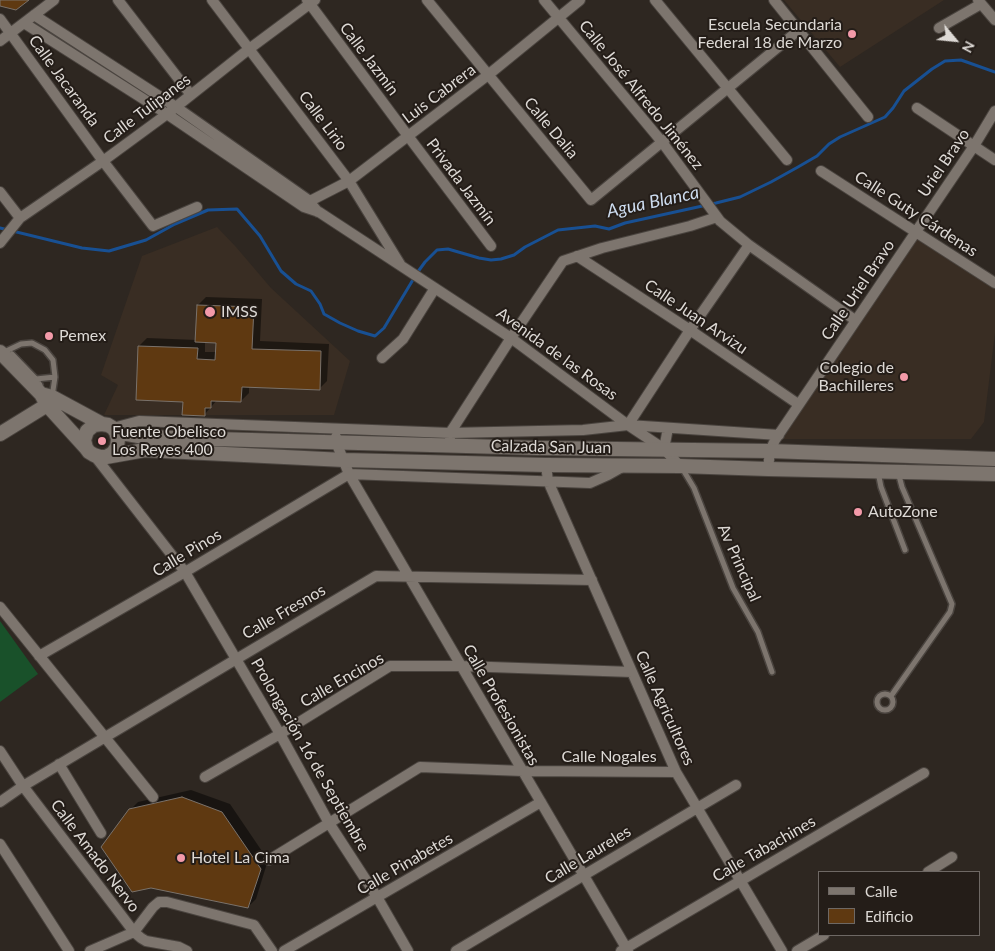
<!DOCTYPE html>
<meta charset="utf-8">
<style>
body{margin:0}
#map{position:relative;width:995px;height:951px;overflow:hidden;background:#2e2721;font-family:Lato,sans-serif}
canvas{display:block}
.legend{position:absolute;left:818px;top:871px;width:162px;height:65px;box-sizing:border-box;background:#241d18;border:1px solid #6e6864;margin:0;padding:6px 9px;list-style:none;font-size:15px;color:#ddd9d5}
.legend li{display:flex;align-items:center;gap:10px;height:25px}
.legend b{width:25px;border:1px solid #6e6864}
.north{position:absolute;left:930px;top:15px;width:50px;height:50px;-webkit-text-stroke:4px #241d18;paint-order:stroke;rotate:118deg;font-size:14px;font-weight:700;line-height:20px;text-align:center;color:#ddd9d5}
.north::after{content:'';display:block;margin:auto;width:18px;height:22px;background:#ddd9d5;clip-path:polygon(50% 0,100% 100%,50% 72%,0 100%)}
</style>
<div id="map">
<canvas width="995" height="951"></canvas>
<ul class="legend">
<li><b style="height:6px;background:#7d756e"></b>Calle</li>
<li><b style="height:14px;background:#5f3911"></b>Edificio</li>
</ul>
<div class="north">N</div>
</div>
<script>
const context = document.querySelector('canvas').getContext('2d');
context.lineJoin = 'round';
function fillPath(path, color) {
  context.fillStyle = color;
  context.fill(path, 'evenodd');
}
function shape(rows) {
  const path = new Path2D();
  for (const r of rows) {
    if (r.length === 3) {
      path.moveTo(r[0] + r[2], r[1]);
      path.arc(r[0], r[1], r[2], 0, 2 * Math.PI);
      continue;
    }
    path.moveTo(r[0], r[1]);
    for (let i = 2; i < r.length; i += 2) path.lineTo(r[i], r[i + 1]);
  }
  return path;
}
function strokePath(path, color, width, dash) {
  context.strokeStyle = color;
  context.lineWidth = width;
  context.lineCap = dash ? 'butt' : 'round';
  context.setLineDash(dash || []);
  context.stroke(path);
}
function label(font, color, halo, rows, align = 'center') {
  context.font = font + ' Lato,sans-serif';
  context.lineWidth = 4;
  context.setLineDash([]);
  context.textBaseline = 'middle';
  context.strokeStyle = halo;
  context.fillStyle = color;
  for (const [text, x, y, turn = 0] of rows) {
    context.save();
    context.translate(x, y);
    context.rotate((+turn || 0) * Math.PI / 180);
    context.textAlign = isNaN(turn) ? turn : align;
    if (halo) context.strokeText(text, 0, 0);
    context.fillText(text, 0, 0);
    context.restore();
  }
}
fillPath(shape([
 [784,0,944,0,840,67],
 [217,227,236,247,271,288,350,361,334,415,104,415,118,385,101,375,142,256],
 [917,232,995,284,995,333,984,422,971,439,778,439]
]), '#392d23');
fillPath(shape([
 [0,621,38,674,0,702]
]), '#19512a');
fillPath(shape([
 [206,297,262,299,260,341,329,344,327,381,319,389,249,386,249,393,241,401,217,400,205,414,184,401,139,346,147,338,197,340,198,305],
 [205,341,217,342,217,352,205,352],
 [191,790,230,804,268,860,256,899,248,907,130,810,138,802]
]), '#0007');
strokePath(shape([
 [0,228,82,248,109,251,146,240,175,224,208,210,237,209,260,236,281,271,296,284,311,291,320,304,324,314,340,323,358,331,375,336,384,328,417,273,425,262,437,250,448,249,479,258,491,260,501,259,514,255,525,247,558,230,595,226,609,229,625,223,716,203,740,197,771,182,798,167,817,156,829,144,840,137,885,117,893,108,904,91,932,69,945,61,961,60,995,72]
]), '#185093', 3);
const building = shape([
 [0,0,29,0,16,10,0,6,0,0],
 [197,305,254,307,252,349,321,351,320,390,242,387,241,402,211,401,211,408,205,408,205,416,182,415,183,402,136,400,138,346,198,348,197,359,215,360,216,343,195,342,197,305],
 [182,797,222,812,261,869,248,908,151,888,132,892,101,847,129,809,182,797]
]);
fillPath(building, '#5f3911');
strokePath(building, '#7a726b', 1);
const service = shape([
 [2,353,21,344,32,343,45,350,53,360,55,377,52,397],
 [12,354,36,379,40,385],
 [36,379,55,377],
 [682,468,694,488,733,588,758,632,772,672],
 [878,472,881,487,905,550],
 [885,702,8],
 [891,696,950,612,952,604,902,487,898,472]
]);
const minor = shape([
 [118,0,191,95],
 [212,0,349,181,400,264],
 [307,0,408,136,491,246],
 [427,0,591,200,799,30],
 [544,0,662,142,720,221,749,245,855,320],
 [655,0,787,160],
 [774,0,868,117],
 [978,0,995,20],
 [34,15,176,107,307,199,318,212],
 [0,19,103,161,153,226,197,207],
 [24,23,167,114,304,207,319,212,511,338,628,425,664,449,680,466],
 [939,28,981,4],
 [0,41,54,0],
 [917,108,995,160],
 [821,171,995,283],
 [0,192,20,218],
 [307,205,310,201,349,181,488,75,580,0],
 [0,243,20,218,103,161,167,114,249,49,315,0],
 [577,256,690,330,798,404],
 [382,358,403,339,435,288],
 [628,425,690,330,749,245],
 [113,428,139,421,450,433,583,430,628,425,779,435],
 [336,437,336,442,349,474,628,951],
 [450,438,450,433,511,338,563,261,602,248,690,226,717,217],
 [664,449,668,428],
 [94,455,185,572,280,734,329,823,377,897,408,951],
 [546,465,548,481,676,772,782,951],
 [768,469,770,451,775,440,974,146,995,111],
 [349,474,590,483,608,475,624,466],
 [0,607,153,797],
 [39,656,185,572,349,474],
 [0,751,23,786,134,932,141,938,146,941,179,947,187,951],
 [59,764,101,833],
 [205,777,280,734,390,666,462,666,632,672],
 [0,802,23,786,376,576,592,580],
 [0,844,69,951],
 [269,860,420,767,523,771,676,772],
 [928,872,952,857],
 [90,951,134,932,153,907,159,902,167,902,254,925,272,951],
 [284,951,541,802],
 [456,951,736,785],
 [621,951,924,773],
 [797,951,824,935]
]);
const secondary = shape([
 [0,352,41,394,47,405,86,448],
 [41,394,52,397,102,424],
 [116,432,144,437,538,448,770,451,995,459],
 [0,434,47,405,52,397],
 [106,457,113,453,117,447,118,439,116,432,113,428,108,425,102,424,94,425,87,431,84,440,86,448,89,452,94,455,100,457,106,457,145,450,344,460,546,465,680,466,768,469,995,474]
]);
strokePath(service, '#4a443f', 8);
strokePath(minor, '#4a443f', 12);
strokePath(secondary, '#4a443f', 16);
strokePath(service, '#7d756e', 5);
strokePath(minor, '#7d756e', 10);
strokePath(secondary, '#7d756e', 14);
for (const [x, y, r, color] of [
 [852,34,5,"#f39aa9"],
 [210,312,6,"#f39aa9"],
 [49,336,5,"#f39aa9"],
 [904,377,5,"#f39aa9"],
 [102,441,5,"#f39aa9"],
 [858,512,5,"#f39aa9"],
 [181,858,5,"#f39aa9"]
]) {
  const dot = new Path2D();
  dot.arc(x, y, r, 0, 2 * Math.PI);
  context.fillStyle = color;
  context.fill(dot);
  strokePath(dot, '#241d18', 2);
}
label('16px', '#ddd9d5', '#241d18', [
 ["Escuela Secundaria",842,25,"right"],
 ["Federal 18 de Marzo",842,43,"right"],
 ["IMSS",221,312],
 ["Pemex",59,336],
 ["Colegio de",894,368,"right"],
 ["Bachilleres",894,386,"right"],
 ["Fuente Obelisco",112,432],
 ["Los Reyes 400",112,450],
 ["AutoZone",868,512],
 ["Hotel La Cima",191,858]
], 'left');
label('16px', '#ddd9d5', '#241d18', [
 ["Calle Jazmín",369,59,53],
 ["Calle Jacaranda",64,81,54],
 ["Luis Cabrera",439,94,-37],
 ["Calle José Alfredo Jiménez",641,95,51],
 ["Calle Tulipanes",147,109,-37],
 ["Calle Lirio",323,121,53],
 ["Calle Dalia",551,128,50],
 ["Uriel Bravo",944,163,-56],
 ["Privada Jazmín",461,182,53],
 ["Calle Guty Cárdenas",916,214,33],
 ["Calle Uriel Bravo",858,290,-56],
 ["Calle Juan Arvizu",696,317,34],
 ["Avenida de las Rosas",557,354,36],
 ["Calzada San Juan",551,447,1],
 ["Calle Pinos",187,553,-31],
 ["Av Principal",739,563,66],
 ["Calle Fresnos",284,612,-30],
 ["Calle Encinos",342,680,-30],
 ["Calle Profesionistas",501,705,60],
 ["Calle Agricultores",665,708,66],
 ["Prolongación 16 de Septiembre",310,755,60],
 ["Calle Nogales",609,757],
 ["Calle Tabachines",764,849,-30],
 ["Calle Laureles",588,855,-31],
 ["Calle Amado Nervo",95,856,53],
 ["Calle Pinabetes",405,864,-30]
]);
label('italic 18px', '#cddcef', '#241d18', [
 ["Agua Blanca",653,202,-12]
]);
</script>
